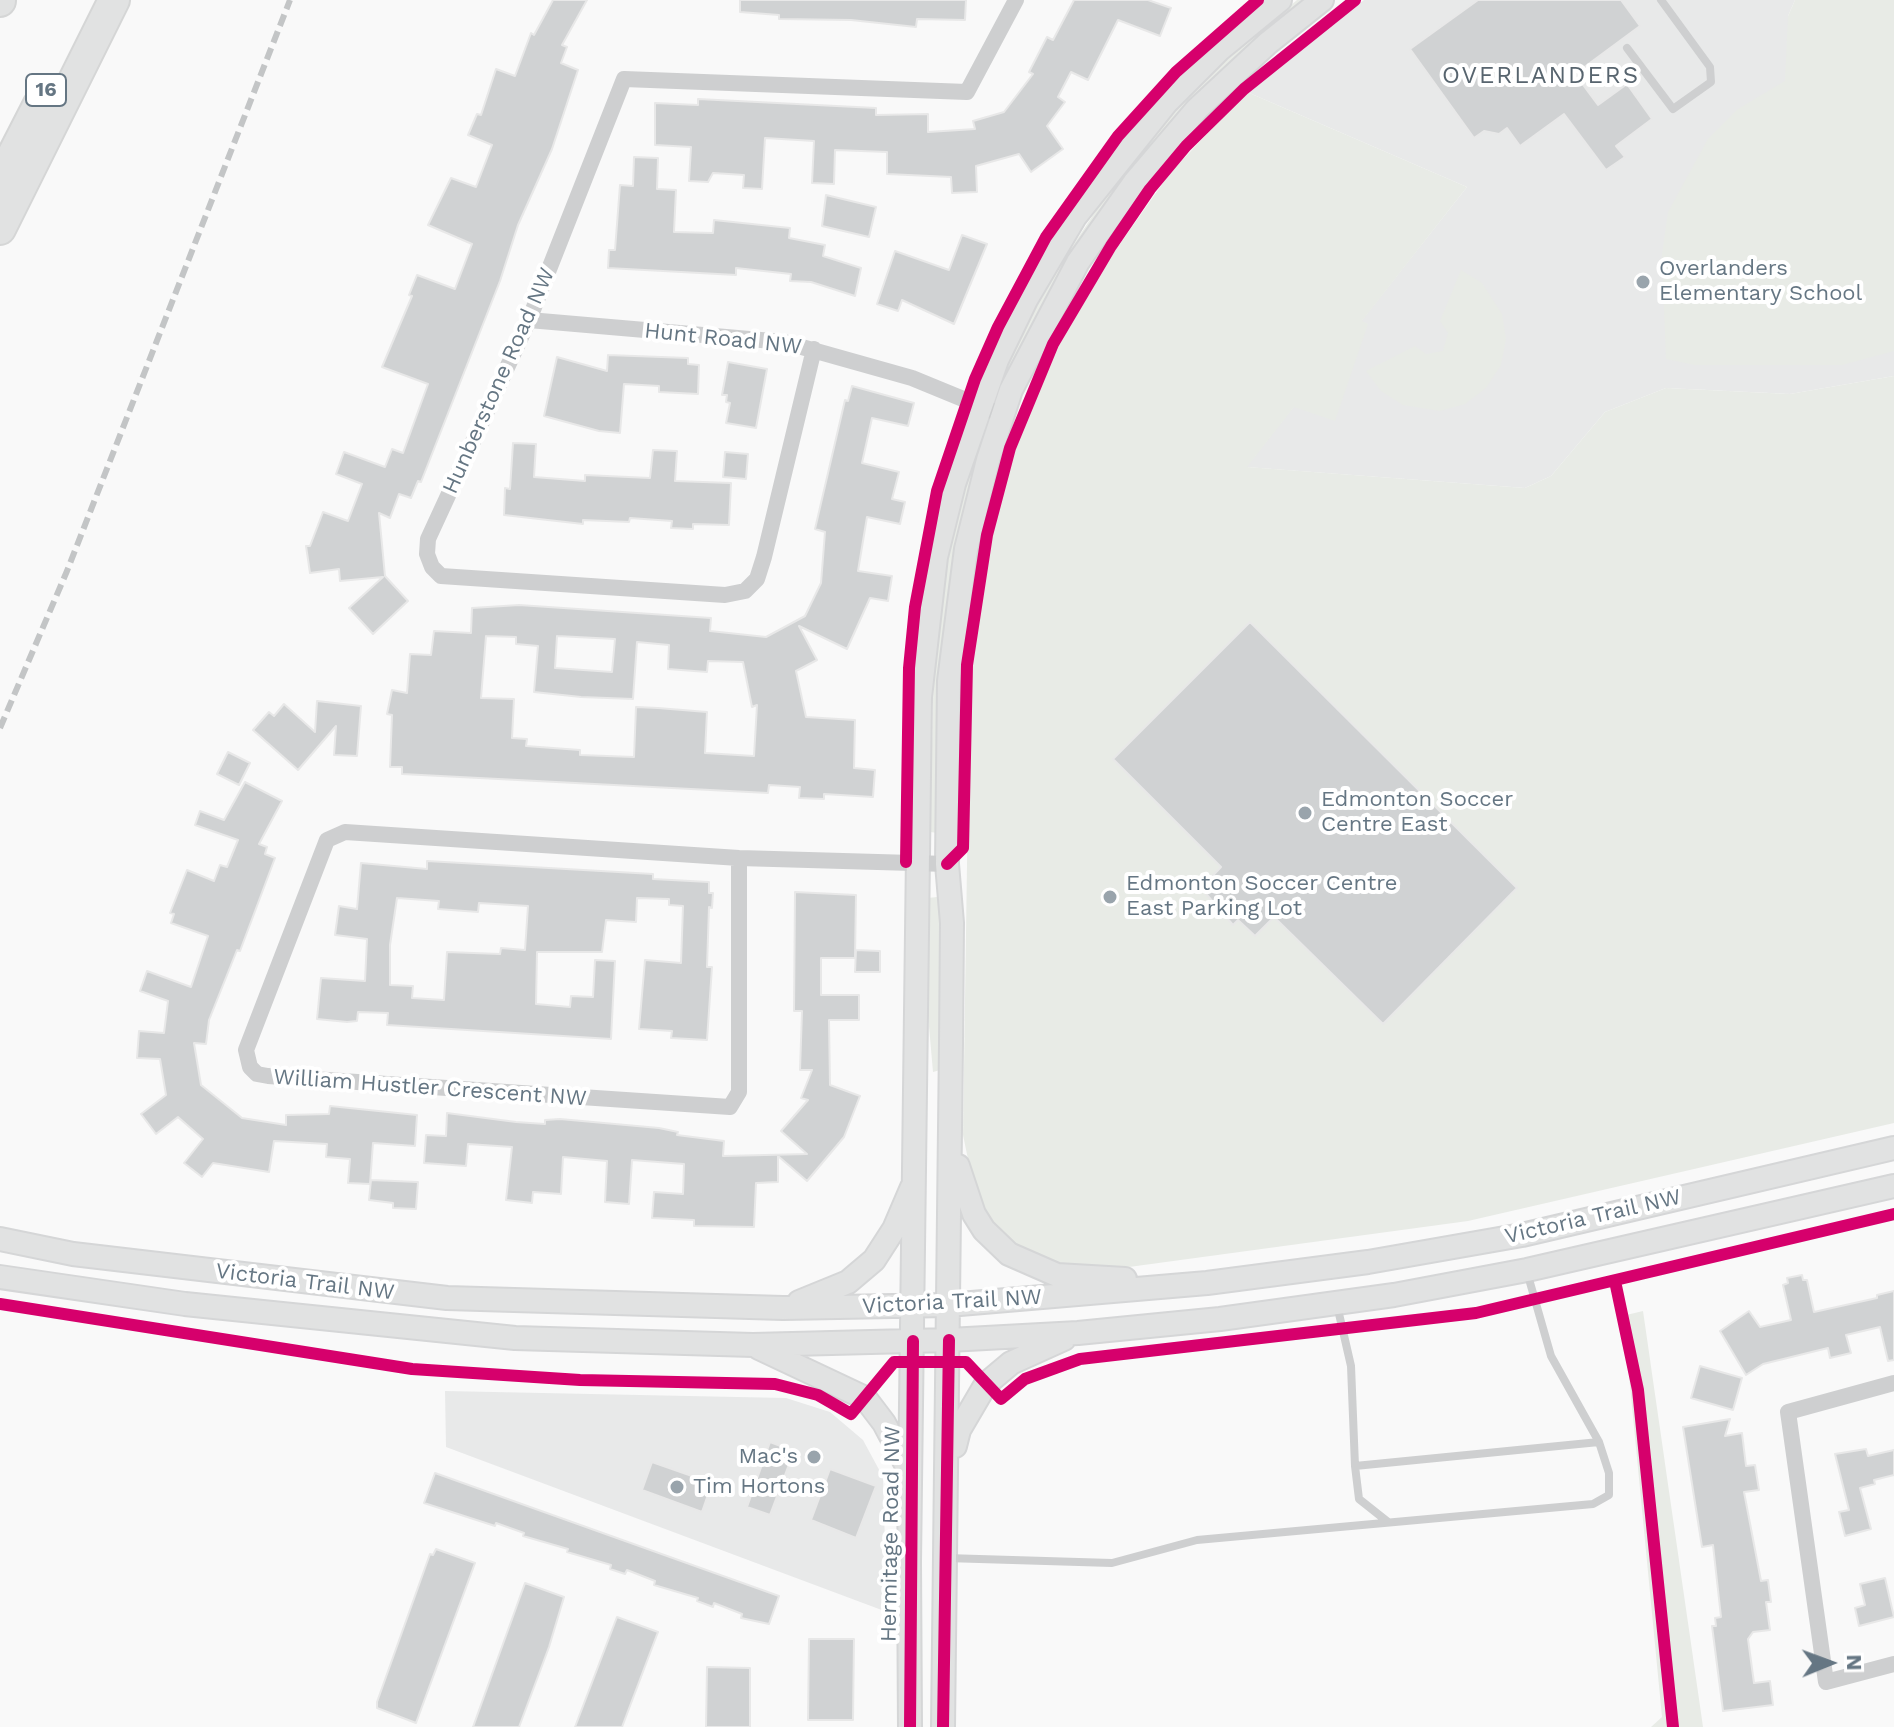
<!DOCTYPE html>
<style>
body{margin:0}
#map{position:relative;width:1894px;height:1727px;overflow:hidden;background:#f9f9f9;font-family:"Work Sans",sans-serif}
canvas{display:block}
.north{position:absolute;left:1790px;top:1623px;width:80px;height:80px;-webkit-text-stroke:6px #fff;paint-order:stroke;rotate:89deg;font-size:22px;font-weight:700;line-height:32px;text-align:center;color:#657683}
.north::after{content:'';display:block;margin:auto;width:28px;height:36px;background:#657683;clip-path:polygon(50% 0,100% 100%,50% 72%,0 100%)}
</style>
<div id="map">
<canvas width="1894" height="1727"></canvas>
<div class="north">N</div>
</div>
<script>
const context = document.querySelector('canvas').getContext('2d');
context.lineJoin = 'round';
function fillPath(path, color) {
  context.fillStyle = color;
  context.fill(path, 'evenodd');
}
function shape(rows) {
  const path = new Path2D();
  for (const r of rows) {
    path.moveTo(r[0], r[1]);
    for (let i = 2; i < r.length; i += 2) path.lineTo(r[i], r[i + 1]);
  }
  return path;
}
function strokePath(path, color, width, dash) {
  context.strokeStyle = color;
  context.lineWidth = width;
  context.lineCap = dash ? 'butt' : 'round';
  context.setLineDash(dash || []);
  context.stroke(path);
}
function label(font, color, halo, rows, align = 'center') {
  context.font = font + ' "Work Sans",sans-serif';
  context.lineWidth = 8;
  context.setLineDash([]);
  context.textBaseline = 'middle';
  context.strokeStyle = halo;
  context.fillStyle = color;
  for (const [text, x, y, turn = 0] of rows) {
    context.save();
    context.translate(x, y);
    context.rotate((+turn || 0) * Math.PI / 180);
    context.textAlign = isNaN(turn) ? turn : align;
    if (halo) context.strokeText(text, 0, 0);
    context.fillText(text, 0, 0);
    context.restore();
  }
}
fillPath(shape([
 [1364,0,1795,0,1788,16,1894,112,1894,376,1790,394,1666,388,1605,412,1551,476,1525,488,1246,467,1467,187,1247,92],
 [445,1391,786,1398,830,1412,863,1440,883,1477,887,1612,446,1447]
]), '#e8e9e9');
fillPath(shape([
 [1297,0,1314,0,1223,75,1010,377,1003,375,1046,286,1125,167,1201,82],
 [1795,0,1894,0,1894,351,1842,365,1695,365,1666,359,1662,254,1668,212,1708,139,1738,109,1785,81,1788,16],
 [1247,92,1467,187,1362,321,1368,324,1335,421,1294,407,1247,467,1525,488,1551,476,1605,412,1666,388,1790,394,1894,376,1894,1123,1468,1221,1129,1267,1089,1271,1046,1260,1016,1244,987,1217,975,1193,963,1135,970,662,989,539,1009,466,1026,419,1062,337,1091,285,1170,173],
 [1461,270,1482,283,1502,314,1506,339,1501,365,1486,388,1465,404,1440,411,1403,405,1381,391,1366,371,1415,346,1426,354,1443,351,1448,333,1440,321],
 [978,437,986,438,938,833,930,832,934,656,944,569],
 [937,897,940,913,940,1070,933,1072,928,1015,928,898],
 [1643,1311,1700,1706,1703,1727,1651,1727,1662,1717,1629,1375,1618,1317]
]), '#e8ebe6');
const building = shape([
 [553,0,587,0,562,45,567,47,561,63,578,70,552,149,518,225,500,281,421,482,418,481,411,498,399,494,390,518,379,513,385,576,408,601,373,634,349,608,383,577,340,581,339,569,310,573,306,546,310,546,323,512,348,521,362,484,336,474,344,452,385,467,392,449,403,453,428,384,382,367,412,296,409,295,417,275,455,289,472,244,428,225,451,178,476,187,492,145,468,135,477,114,481,115,496,69,515,76,531,33,534,35,553,0],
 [740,0,966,0,965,20,917,19,916,27,851,20,779,19,779,15,740,12,740,0],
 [1074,0,1148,0,1171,8,1160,36,1118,20,1088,80,1071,72,1058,97,1065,102,1047,126,1063,149,1031,172,1019,154,976,166,977,192,952,193,951,177,887,174,887,152,835,150,834,184,812,183,814,141,765,138,762,189,743,188,744,175,713,173,708,182,689,181,691,147,655,145,655,103,698,105,698,99,876,108,876,115,928,114,928,132,975,129,973,121,1004,112,1033,74,1029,72,1047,37,1053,40,1074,0],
 [1478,0,1621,0,1640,26,1575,74,1598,105,1627,84,1652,119,1616,146,1625,157,1606,170,1564,114,1520,146,1507,128,1499,134,1484,131,1474,138,1410,49,1478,0],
 [634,157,658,158,657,189,676,190,674,232,713,233,714,220,790,228,789,238,825,245,823,256,861,268,855,296,811,282,790,281,791,274,736,268,736,275,608,268,609,250,615,250,620,185,633,186,634,157],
 [826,195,876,207,869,237,822,226,826,195],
 [962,235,987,244,954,324,902,300,898,311,877,304,895,251,949,270,962,235],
 [608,355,688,358,688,364,699,365,698,394,659,392,659,386,624,384,620,433,599,431,544,416,557,357,607,371,608,355],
 [728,362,767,369,756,428,726,423,730,403,726,402,727,395,722,395,728,362],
 [852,386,914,403,908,426,872,418,862,463,899,472,892,499,905,502,900,524,867,517,858,571,892,576,888,601,870,598,847,649,799,626,817,660,796,671,806,717,855,720,854,768,875,770,873,797,824,794,824,799,799,798,800,787,769,785,768,793,402,774,402,767,390,767,392,715,387,714,392,690,407,693,410,654,431,655,434,631,471,633,472,608,519,605,711,618,710,631,766,637,805,616,821,583,825,532,815,529,845,400,848,401,852,386],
 [486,636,516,637,516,644,538,646,534,692,581,697,633,699,637,642,669,645,668,669,707,672,708,661,743,662,752,707,757,705,754,756,705,753,707,712,658,708,636,707,634,757,580,755,580,750,526,746,527,739,512,738,514,699,481,698,486,636],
 [557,636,615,639,612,672,555,668,557,636],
 [513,443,536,444,534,477,585,481,585,475,650,478,653,450,677,451,675,481,731,483,729,525,693,524,693,529,671,528,672,521,630,518,629,522,583,520,583,524,504,515,505,488,510,489,513,443],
 [725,452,748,454,746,479,723,477,725,452],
 [1250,622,1517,888,1383,1024,1274,917,1255,936,1238,920,1233,925,1201,888,1221,867,1113,759,1250,622],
 [317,701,361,706,357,756,334,755,336,726,298,770,253,730,269,712,274,716,284,704,315,732,317,701],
 [228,752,250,763,239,785,217,774,228,752],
 [245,782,282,801,259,844,267,847,265,854,275,858,240,951,237,950,209,1020,206,1044,194,1043,201,1085,242,1118,286,1125,286,1115,329,1114,330,1106,417,1115,415,1146,373,1143,370,1184,348,1183,350,1159,326,1157,327,1144,274,1141,269,1172,213,1163,202,1177,184,1163,203,1139,178,1117,156,1134,141,1114,166,1095,160,1059,137,1058,139,1031,164,1033,168,1001,140,991,147,971,191,987,208,936,171,923,174,914,170,913,187,870,214,881,220,865,227,867,238,840,195,825,200,811,224,820,245,782],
 [427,861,653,874,653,879,709,882,709,893,713,893,712,908,709,907,707,967,712,967,707,1040,671,1038,672,1031,639,1029,645,960,681,963,683,906,669,905,669,899,637,898,636,922,606,920,602,952,537,952,536,1004,570,1007,571,996,593,997,595,960,615,961,611,1039,387,1025,388,1013,358,1012,357,1021,347,1022,317,1019,321,978,365,981,367,939,335,935,339,906,357,909,361,863,427,869,427,861],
 [397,898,439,901,438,909,478,912,479,903,528,906,525,950,501,948,500,954,447,952,444,1000,412,998,413,986,390,985,390,945,397,898],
 [795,892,856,895,855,958,821,958,821,995,859,995,859,1020,829,1020,830,1085,860,1096,844,1137,807,1181,778,1156,778,1182,756,1183,754,1227,694,1226,694,1220,652,1218,654,1192,683,1194,684,1164,632,1160,629,1204,605,1202,607,1161,563,1157,561,1194,533,1192,532,1203,506,1200,512,1147,468,1144,466,1166,424,1163,426,1135,446,1136,447,1113,516,1122,545,1124,545,1120,560,1119,659,1128,678,1132,677,1135,724,1141,723,1156,807,1154,781,1131,808,1100,801,1098,812,1070,800,1070,802,1011,794,1011,795,892],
 [856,950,880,951,880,972,855,972,856,950],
 [371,1180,418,1182,416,1209,393,1208,393,1203,369,1200,371,1180],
 [1802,1275,1803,1280,1807,1280,1814,1312,1877,1298,1877,1295,1894,1291,1894,1360,1888,1361,1880,1327,1846,1335,1851,1353,1830,1358,1828,1348,1763,1364,1746,1375,1720,1331,1749,1311,1760,1327,1791,1320,1783,1285,1788,1283,1787,1278,1802,1275],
 [1700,1366,1742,1378,1733,1410,1691,1398,1700,1366],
 [1730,1419,1725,1436,1742,1433,1746,1466,1755,1465,1759,1490,1744,1492,1761,1581,1768,1580,1771,1602,1766,1602,1770,1630,1753,1632,1748,1639,1754,1683,1770,1681,1773,1705,1723,1711,1712,1626,1716,1626,1715,1618,1721,1617,1713,1545,1702,1547,1683,1427,1730,1419],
 [770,1442,794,1451,770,1515,747,1507,770,1442],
 [1866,1449,1868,1456,1894,1450,1894,1475,1874,1480,1875,1484,1860,1488,1871,1529,1845,1536,1839,1512,1849,1510,1835,1454,1866,1449],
 [652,1462,712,1483,702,1512,642,1490,652,1462],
 [830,1469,876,1486,856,1538,811,1520,830,1469],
 [435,1473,779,1596,769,1624,741,1618,742,1614,714,1603,713,1607,697,1601,698,1598,654,1585,655,1581,627,1570,625,1574,610,1569,611,1565,567,1552,568,1549,523,1536,524,1533,496,1523,495,1526,424,1503,435,1473],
 [436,1549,475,1563,416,1723,377,1708,377,1702,430,1554,433,1555,436,1549],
 [1885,1578,1894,1617,1859,1626,1855,1608,1865,1605,1860,1584,1885,1578],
 [525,1583,564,1597,549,1647,519,1727,473,1727,525,1583],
 [617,1617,658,1632,622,1727,575,1727,617,1617],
 [809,1639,854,1639,853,1720,808,1720,809,1639],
 [707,1667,750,1668,750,1727,706,1727,707,1667]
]);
fillPath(building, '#d0d2d3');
strokePath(building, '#e8e8e8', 2);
const secondary = shape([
 [958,1166,974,1214,984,1230,1009,1254,1057,1275,1125,1279],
 [0,1239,73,1254,447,1298,783,1308,948,1305,1207,1283,1368,1262,1522,1235,1894,1148],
 [0,1277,185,1304,515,1338,753,1345,949,1340,1078,1333,1220,1319,1394,1295,1527,1270,1894,1186],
 [799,1302,848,1282,874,1260,894,1229,912,1187],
 [759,1348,865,1398,884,1423,909,1470],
 [955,1446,959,1430,986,1384,1011,1363,1064,1339],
 [910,1727,909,1562,920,697,936,557,954,484,997,360,1026,300,1075,217,1167,102,1219,50,1280,0],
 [943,1727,951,1043,952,923,947,864,949,681,966,549,988,460,1011,390,1078,262,1134,183,1197,109,1268,43,1322,0]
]);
const highway = shape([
 [0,1,0,0],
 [0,180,39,104],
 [0,229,114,0]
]);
strokePath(secondary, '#d5d6d7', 26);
strokePath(highway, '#d5d6d6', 34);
strokePath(shape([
 [1627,48,1673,109,1711,82,1710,67,1661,0],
 [1337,1305,1351,1366,1355,1466,1599,1442],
 [1355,1466,1359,1499,1388,1522],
 [946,1558,1112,1563,1197,1540,1593,1504,1609,1495,1609,1473,1599,1442,1551,1356,1527,1272]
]), '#cecfd0', 8);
strokePath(shape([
 [529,320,784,342,912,378,1002,415],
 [814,349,764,557,757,579,745,591,725,595,441,576,432,567,427,554,428,539,529,320,624,79,967,92,1016,0],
 [739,858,739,1092,730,1107,268,1076,257,1074,250,1067,246,1050,327,840,345,832,739,858,947,864],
 [1894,1383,1788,1412,1826,1682,1894,1664]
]), '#cecfd0', 16);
strokePath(secondary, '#e1e2e2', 22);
strokePath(highway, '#e1e2e2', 30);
strokePath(shape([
 [0,728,67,571,290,0]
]), '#c3c5c6', 6, [12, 6]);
strokePath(shape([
 [906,862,909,668,915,607,937,491,975,379,998,327,1046,237,1118,136,1176,72,1258,0],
 [947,864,963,848,967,665,987,535,1010,448,1053,344,1111,246,1150,189,1186,146,1244,89,1355,0],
 [1615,1281,1638,1390,1673,1727],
 [0,1304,412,1369,580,1380,775,1384,818,1395,851,1414,894,1362,966,1362,1001,1399,1025,1379,1080,1359,1476,1313,1894,1214],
 [910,1727,913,1341],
 [943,1727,949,1340]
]), '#d6006c', 12);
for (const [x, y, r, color] of [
 [1643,282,8,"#99a4ac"],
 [1305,813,8,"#99a4ac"],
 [1110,897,8,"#99a4ac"],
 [814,1457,8,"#99a4ac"],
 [677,1487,8,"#99a4ac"]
]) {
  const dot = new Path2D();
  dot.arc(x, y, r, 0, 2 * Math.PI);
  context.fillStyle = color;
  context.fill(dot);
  strokePath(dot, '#fff', 3);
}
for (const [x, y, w] of [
 [46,90,40]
]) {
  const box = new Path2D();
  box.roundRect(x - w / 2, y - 16, w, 32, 6);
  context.fillStyle = '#fff';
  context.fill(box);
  strokePath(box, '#657683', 2);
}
label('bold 20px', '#657683', null, [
 ["16",46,90]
]);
label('22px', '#657683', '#fff', [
 ["Overlanders",1659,269],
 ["Elementary School",1659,294],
 ["Edmonton Soccer",1321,800],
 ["Centre East",1321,825],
 ["Edmonton Soccer Centre",1126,884],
 ["East Parking Lot",1126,909],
 ["Mac's",798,1457,"right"],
 ["Tim Hortons",693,1487]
], 'left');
label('22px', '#657683', '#fff', [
 ["Hunt Road NW",723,339,6],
 ["Hunberstone Road NW",499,381,-66],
 ["William Hustler Crescent NW",430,1088,4],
 ["Victoria Trail NW",1593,1217,-13],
 ["Victoria Trail NW",305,1282,7],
 ["Victoria Trail NW",952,1302,-3],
 ["Hermitage Road NW",891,1534,-89]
]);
context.letterSpacing = '2px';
label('24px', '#57646e', '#fff', [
 ["OVERLANDERS",1541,76]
]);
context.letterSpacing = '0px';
</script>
